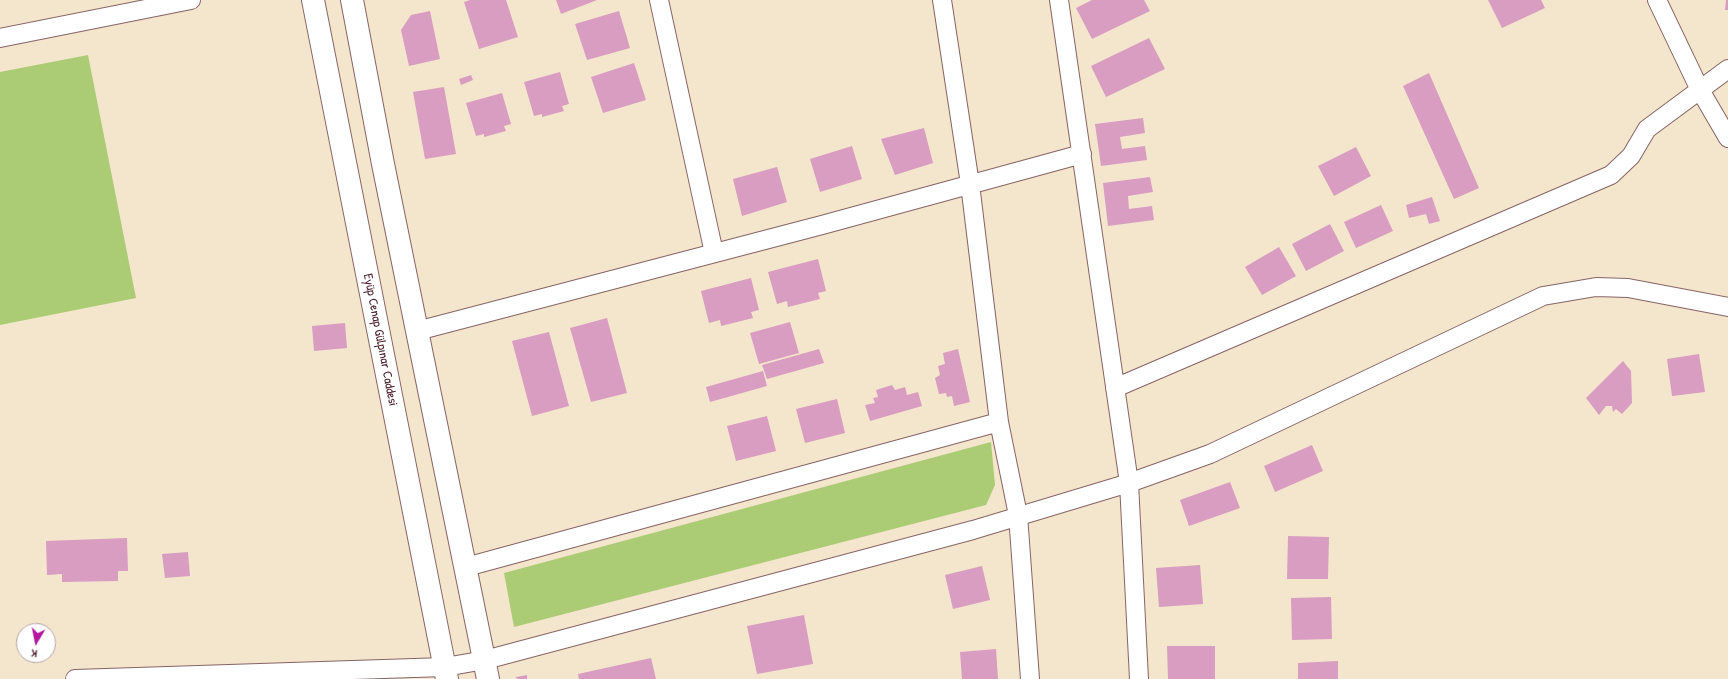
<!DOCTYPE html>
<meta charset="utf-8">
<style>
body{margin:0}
#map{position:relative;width:1728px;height:679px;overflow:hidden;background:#f4e5cd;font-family:"Patrick Hand",sans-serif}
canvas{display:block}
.north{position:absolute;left:16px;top:623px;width:40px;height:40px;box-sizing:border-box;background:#fff;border:1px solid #b7a5aa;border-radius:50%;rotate:190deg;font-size:11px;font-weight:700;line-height:16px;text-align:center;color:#4a1f2b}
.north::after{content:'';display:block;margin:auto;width:14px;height:18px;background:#b5179e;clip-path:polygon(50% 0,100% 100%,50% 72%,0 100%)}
</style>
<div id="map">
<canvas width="1728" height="679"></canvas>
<div class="north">K</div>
</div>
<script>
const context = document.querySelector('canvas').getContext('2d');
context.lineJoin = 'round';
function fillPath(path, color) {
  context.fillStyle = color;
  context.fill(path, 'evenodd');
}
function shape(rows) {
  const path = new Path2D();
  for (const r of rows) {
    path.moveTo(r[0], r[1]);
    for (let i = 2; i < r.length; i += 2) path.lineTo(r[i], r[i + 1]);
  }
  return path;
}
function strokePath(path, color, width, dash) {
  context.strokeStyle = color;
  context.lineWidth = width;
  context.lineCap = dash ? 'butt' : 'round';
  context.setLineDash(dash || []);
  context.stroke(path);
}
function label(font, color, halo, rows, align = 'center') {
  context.font = font + ' "Patrick Hand",sans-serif';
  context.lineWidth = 4;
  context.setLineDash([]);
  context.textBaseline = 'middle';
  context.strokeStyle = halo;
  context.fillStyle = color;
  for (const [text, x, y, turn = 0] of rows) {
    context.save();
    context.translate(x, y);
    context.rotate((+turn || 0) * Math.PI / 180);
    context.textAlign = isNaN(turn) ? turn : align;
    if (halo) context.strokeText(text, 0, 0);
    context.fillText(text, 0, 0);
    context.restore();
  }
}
fillPath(shape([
 [88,55,136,298,0,325,0,72],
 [991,442,995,485,986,505,514,627,504,573]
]), '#abcc74');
fillPath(shape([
 [470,0,506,0,518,37,479,49,464,2],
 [556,0,597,0,561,14],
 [1092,0,1144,0,1150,11,1092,39,1076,8],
 [1488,0,1541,0,1545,8,1502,28],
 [1726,0,1728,0,1728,10,1725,10],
 [430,11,440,59,409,66,401,30,411,15],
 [619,11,630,48,587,60,575,24],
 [1149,38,1165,69,1106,97,1091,66],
 [634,63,646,100,603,113,591,77],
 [560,72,569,104,562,106,564,111,542,117,542,114,534,116,524,82],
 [1429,73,1479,188,1454,199,1403,86],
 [471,75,473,80,461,85,459,79],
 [444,87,456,154,425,159,413,92],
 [502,93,511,124,504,126,506,131,484,137,484,134,476,136,466,103],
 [1143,118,1145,133,1120,137,1122,149,1145,146,1147,160,1101,166,1095,124],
 [924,128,933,163,895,175,881,139],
 [852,146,862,179,820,192,810,159],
 [1356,147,1371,176,1334,196,1318,166],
 [777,167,787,202,742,216,733,179],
 [1150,177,1153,192,1128,196,1129,209,1152,206,1154,220,1108,226,1103,183],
 [1432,197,1440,221,1429,224,1426,214,1409,218,1406,205],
 [1381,205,1393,231,1356,248,1344,222],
 [1330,224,1344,251,1306,271,1292,244],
 [1279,247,1296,276,1262,295,1245,267],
 [818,259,826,291,818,293,820,299,788,307,787,301,777,304,768,272],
 [751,278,759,310,751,312,753,318,721,326,720,320,709,323,701,291],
 [607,318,627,393,591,402,570,328],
 [790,322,799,353,759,364,750,333],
 [345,323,347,348,314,351,312,326],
 [549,332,569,406,532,416,512,341],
 [819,349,824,363,767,379,762,365],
 [958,349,970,402,954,406,952,396,947,397,946,393,939,394,935,378,940,375,938,366,945,364,943,353],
 [1699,354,1705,392,1672,396,1667,359],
 [1623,361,1631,371,1632,403,1622,414,1616,409,1613,412,1612,406,1606,406,1599,415,1586,398],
 [763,371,767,386,710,402,706,387],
 [892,385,895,390,905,387,907,395,918,392,922,406,870,421,865,405,875,403,873,398,878,397,876,390],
 [837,399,845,433,805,443,796,409],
 [767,416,776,451,736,461,727,426],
 [1312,445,1323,471,1275,492,1264,466],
 [1230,482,1240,508,1189,526,1180,500],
 [1288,536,1329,537,1328,579,1287,579],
 [127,538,128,571,118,571,118,581,62,582,62,574,47,575,46,541],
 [188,552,190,576,165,578,162,554],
 [1200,565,1203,604,1159,607,1156,568],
 [982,566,990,600,953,609,945,575],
 [1331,597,1332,639,1292,640,1291,598],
 [804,615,813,664,757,674,747,626],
 [1167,646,1215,646,1215,679,1168,679],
 [996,649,998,679,962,679,960,652],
 [651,658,656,679,579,679,578,674],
 [1338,661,1338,679,1298,679,1298,663],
 [527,675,527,679,517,679,516,677]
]), '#d89dc1');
const street = shape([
 [659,0,714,253],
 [942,0,970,184,999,422,1018,515,1030,679],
 [1059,0,1129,483,1139,679],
 [1657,0,1700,90,1728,138],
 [0,38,191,0],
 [417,331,822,225,1082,154],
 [1115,388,1611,175,1631,156,1647,129,1728,69],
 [466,567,999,422],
 [75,679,445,667,485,660,973,530,1129,483,1210,454,1543,296,1596,287,1628,288,1728,307]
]);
const secondary = shape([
 [313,0,447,679],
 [352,0,383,164,488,679]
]);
strokePath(street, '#866464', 20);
strokePath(secondary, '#866464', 24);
strokePath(street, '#fff', 18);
strokePath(secondary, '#fff', 22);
label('13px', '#4a1f2b', '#fff', [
 ["Eyüp Cenap Gülpınar Caddesi",380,340,79]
]);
</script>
